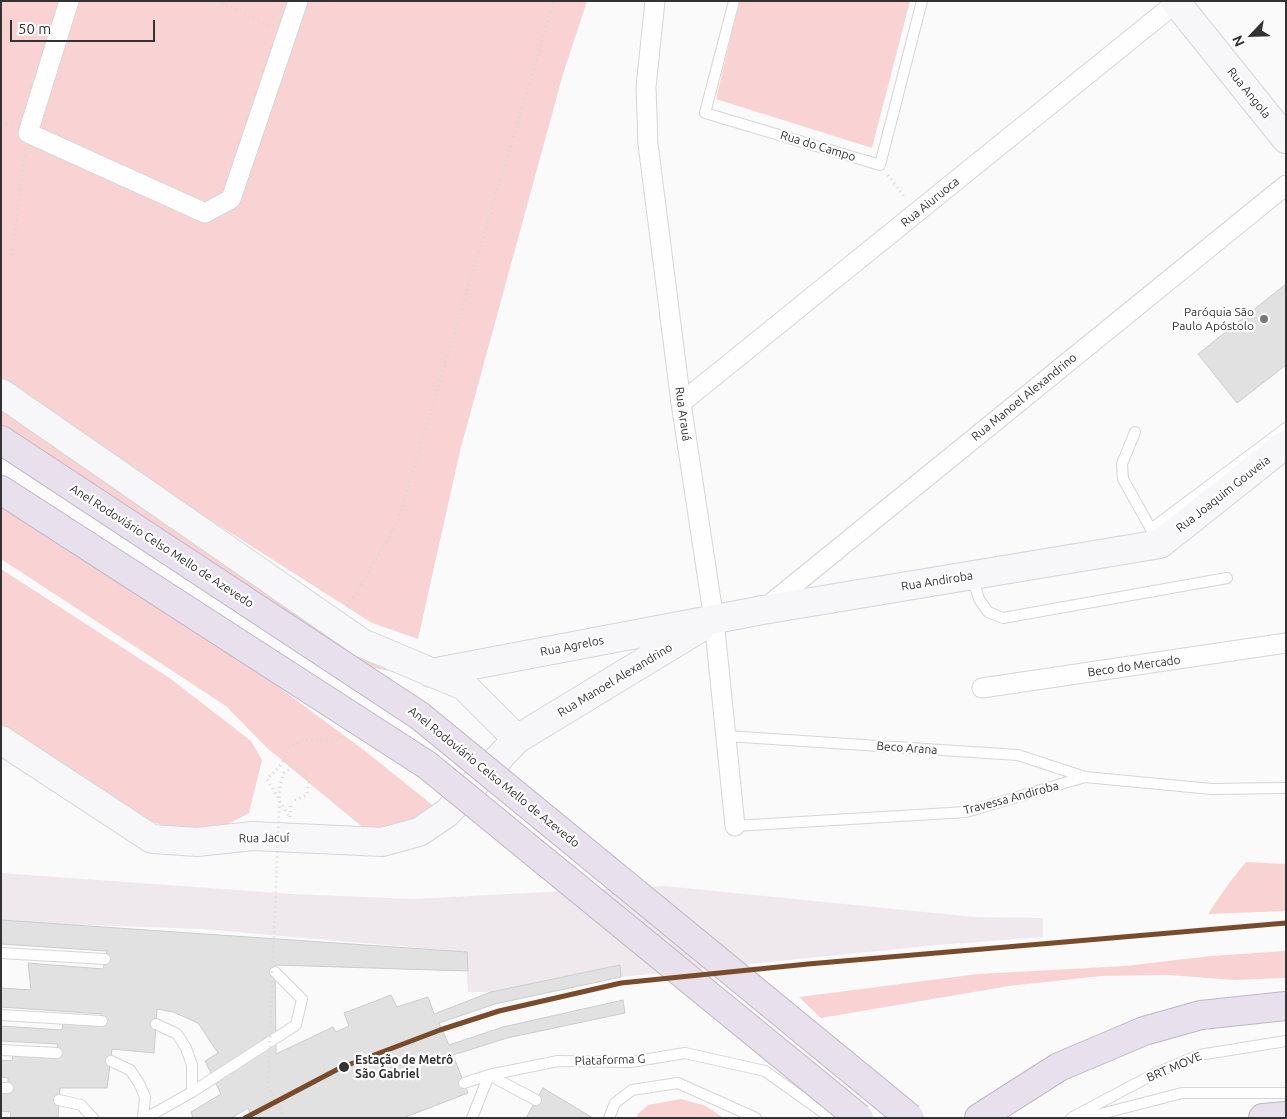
<!DOCTYPE html>
<meta charset="utf-8">
<style>
body{margin:0}
#map{position:relative;width:1287px;height:1119px;overflow:hidden;background:#fafafa;font-family:Ubuntu,sans-serif}
canvas{display:block}
.frame{position:absolute;inset:0;border:2px solid #343333;pointer-events:none}
.north{position:absolute;left:1227px;top:10px;width:50px;height:50px;-webkit-text-stroke:4px #fff;paint-order:stroke;rotate:246deg;font-size:14px;font-weight:700;line-height:20px;text-align:center;color:#343333}
.north::after{content:'';display:block;margin:auto;width:18px;height:22px;background:#343333;clip-path:polygon(50% 0,100% 100%,50% 72%,0 100%)}
.scale{position:absolute;left:10px;top:20px;width:145px;height:22px;box-sizing:border-box;border:2px solid #343333;border-top:0;padding-left:6px;font-size:15px;line-height:18px;white-space:nowrap;color:#343333;-webkit-text-stroke:4px #fff;paint-order:stroke}
</style>
<div id="map">
<canvas width="1287" height="1119"></canvas>
<div class="frame"></div>
<div class="north">N</div>
<div class="scale">50 m</div>
</div>
<script>
const context = document.querySelector('canvas').getContext('2d');
context.lineJoin = 'round';
function fillPath(path, color) {
  context.fillStyle = color;
  context.fill(path, 'evenodd');
}
function shape(rows) {
  const path = new Path2D();
  for (const r of rows) {
    path.moveTo(r[0], r[1]);
    for (let i = 2; i < r.length; i += 2) path.lineTo(r[i], r[i + 1]);
  }
  return path;
}
function strokePath(path, color, width, dash) {
  context.strokeStyle = color;
  context.lineWidth = width;
  context.lineCap = dash ? 'butt' : 'round';
  context.setLineDash(dash || []);
  context.stroke(path);
}
function label(font, color, halo, rows, align = 'center') {
  context.font = font + ' Ubuntu,sans-serif';
  context.lineWidth = 4.5;
  context.setLineDash([]);
  context.textBaseline = 'middle';
  context.strokeStyle = halo;
  context.fillStyle = color;
  for (const [text, x, y, turn = 0] of rows) {
    context.save();
    context.translate(x, y);
    context.rotate((+turn || 0) * Math.PI / 180);
    context.textAlign = isNaN(turn) ? turn : align;
    if (halo) context.strokeText(text, 0, 0);
    context.fillText(text, 0, 0);
    context.restore();
  }
}
fillPath(shape([
 [1,873,293,894,413,899,664,886,974,917,1043,918,1043,937,937,945,621,977,619,965,491,992,468,992,466,952,202,929,1,922]
]), '#efe9ed');
fillPath(shape([
 [1,1,587,1,563,74,460,451,418,639,372,623,190,507,1,379],
 [739,1,910,1,872,148,716,99],
 [1,410,422,678,352,663,1,432],
 [1,506,218,642,365,751,435,807,420,821,366,830,267,748,226,706,1,559],
 [1,569,171,679,251,741,262,760,249,813,219,829,179,831,136,816,1,728],
 [1246,862,1286,864,1286,911,1208,914,1229,883],
 [1286,951,1286,978,1235,980,1167,975,1101,976,1009,986,821,1018,799,997,978,974,1125,966,1211,956],
 [681,1099,706,1106,722,1117,637,1118,638,1114,648,1105]
]), '#f9d3d3');
const building = shape([
 [1286,284,1286,365,1237,403,1198,354,1286,284],
 [1,920,467,952,468,971,275,965,276,1054,333,1027,336,1032,349,1026,344,1013,391,995,397,1007,428,997,434,1014,491,992,620,965,621,977,495,1004,439,1023,449,1045,503,1027,623,1000,625,1013,507,1038,453,1055,468,1093,403,1118,252,1118,248,1108,231,1118,193,1118,191,1112,221,1094,205,1061,218,1053,198,1023,173,1012,157,1009,154,1053,112,1049,107,1088,60,1088,58,1118,10,1118,11,1112,1,1111,1,1093,8,1094,8,1078,1,1077,1,1060,12,1061,13,1053,56,1055,58,1044,1,1041,1,1026,62,1030,63,1022,102,1023,102,1014,1,1007,1,988,31,990,28,963,103,969,107,951,1,944,1,920],
 [543,1088,593,1118,526,1118,543,1088]
]);
fillPath(building, '#e2e1e1');
strokePath(building, '#cdcccc', 1);
const lane = shape([
 [734,1,705,113,880,165,922,1],
 [1135,432,1122,464,1123,479,1151,529],
 [1159,543,1151,529,1286,428],
 [972,576,979,599,988,612,1003,618,1227,578],
 [726,736,1018,755,1085,777],
 [735,826,966,812,1085,777,1212,789,1286,788],
 [1,953,105,959],
 [1,1015,102,1021],
 [156,1024,177,1034,186,1048,192,1065,192,1092],
 [1,1050,57,1053],
 [111,1061,130,1070,139,1083,145,1097,143,1118],
 [489,1075,536,1100],
 [464,1083,489,1075,558,1061,631,1062,685,1053,765,1071,831,1118],
 [1,1088,8,1088],
 [59,1100,81,1105,93,1118],
 [146,1118,192,1092,296,1025,302,999,275,972],
 [472,1118,489,1075],
 [609,1118,615,1103,632,1090,678,1083,756,1118],
 [1071,1118,1154,1074,1199,1055,1286,1041],
 [1085,1118,1182,1093,1286,1093]
]);
const street = shape([
 [69,1,28,133,205,213,231,199,298,1],
 [655,1,646,87,648,144,681,403,714,620,735,826],
 [681,403,1178,1],
 [764,609,1286,185],
 [982,688,1286,643]
]);
const secondary = shape([
 [1175,1,1286,139],
 [1,393,362,643,464,686,517,739],
 [431,673,763,610,1160,544,1286,444],
 [1,740,152,839,197,842,253,836,382,842,419,832,447,813,517,739,700,628]
]);
const highway = shape([
 [1,440,420,716],
 [1,490,427,765],
 [979,1118,1059,1067,1144,1031,1201,1015,1286,1006],
 [1263,1118,1286,1116]
]);
strokePath(lane, '#d6d6d6', 12);
strokePath(street, '#d6d6d6', 21);
strokePath(secondary, '#d6d6d6', 30);
strokePath(highway, '#bfb7c4', 30);
strokePath(shape([
 [217,1,271,26],
 [1,122,12,126],
 [888,175,905,198],
 [12,255,25,152],
 [346,605,356,594,398,521,554,1],
 [288,815,267,779,281,765,290,747,301,740,335,741,341,736],
 [290,817,291,802]
]), '#d8d8d8', 3, [1, 4]);
strokePath(lane, '#fefefe', 10);
strokePath(street, '#fefefe', 19);
strokePath(secondary, '#f7f6f9', 28);
strokePath(highway, '#e8e1ed', 28);
const highwayBridge = shape([
 [420,716,910,1118],
 [427,765,859,1118]
]);
strokePath(highwayBridge, '#bfb7c4', 30, []);
strokePath(shape([
 [285,1118,268,1087,280,785,284,773,294,767,303,771,309,779,307,795,291,802]
]), '#d8d8d8', 3, [1, 4]);
strokePath(highwayBridge, '#e8e1ed', 28);
strokePath(shape([
 [245,1118,340,1068,440,1030,499,1011,621,983,808,964,1286,923]
]), '#7a4b2a', 5);
for (const [x, y, r, color] of [
 [1264,319,5,"#797979"],
 [344,1067,6,"#343333"]
]) {
  const dot = new Path2D();
  dot.arc(x, y, r, 0, 2 * Math.PI);
  context.fillStyle = color;
  context.fill(dot);
  strokePath(dot, '#fff', 2);
}
label('12px', '#343333', '#fff', [
 ["Rua Angola",1249,93,51],
 ["Rua do Campo",818,146,17],
 ["Rua Aiuruoca",930,202,-39],
 ["Rua Manoel Alexandrino",1024,397,-39],
 ["Rua Arauá",683,414,82],
 ["Rua Joaquim Gouveia",1223,494,-38],
 ["Anel Rodoviário Celso Mello de Azevedo",162,546,33],
 ["Rua Andiroba",937,581,-9],
 ["Rua Agrelos",572,646,-11],
 ["Beco do Mercado",1134,666,-8],
 ["Rua Manoel Alexandrino",615,680,-31],
 ["Beco Arana",907,748,4],
 ["Anel Rodoviário Celso Mello de Azevedo",494,777,39],
 ["Travessa Andiroba",1011,798,-15],
 ["Rua Jacuí",264,838,-1],
 ["Plataforma G",610,1060,-2],
 ["BRT MOVE",1174,1067,-23]
]);
label('12px', '#343333', '#fff', [
 ["Paróquia São",1254,312],
 ["Paulo Apóstolo",1254,326]
], 'right');
label('bold 12px', '#343333', '#fff', [
 ["Estação de Metrô",355,1060],
 ["São Gabriel",355,1074]
], 'left');
</script>
